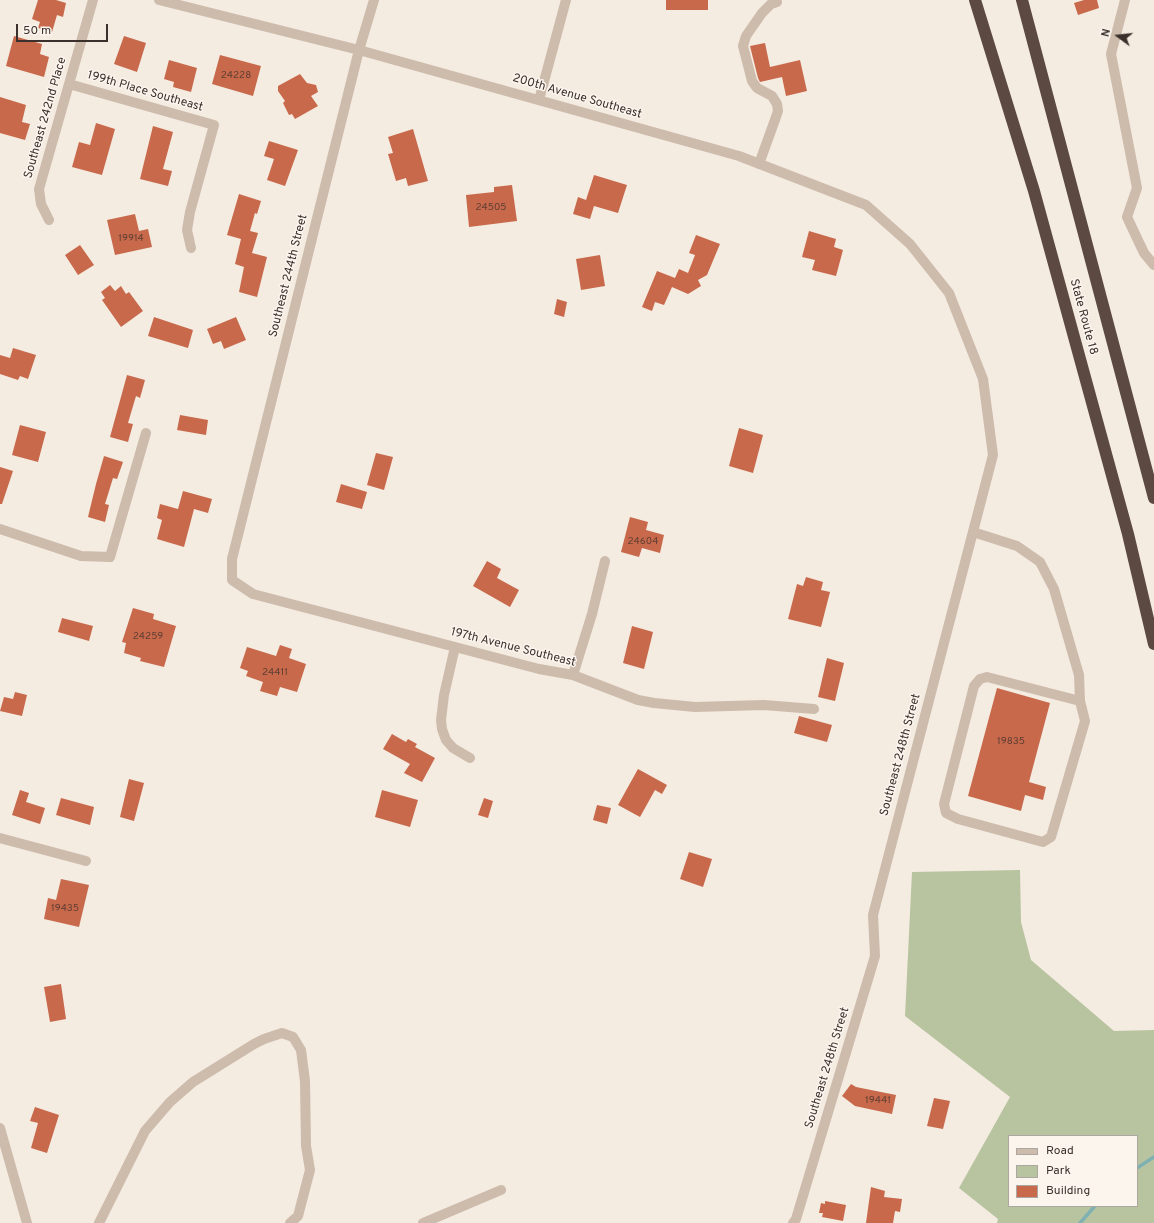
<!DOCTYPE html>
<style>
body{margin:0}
#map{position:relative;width:1154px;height:1223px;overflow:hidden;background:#f4ebe1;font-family:Overpass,sans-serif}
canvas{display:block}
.legend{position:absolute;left:1008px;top:1135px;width:130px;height:72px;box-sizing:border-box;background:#fbf5ee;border:1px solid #aea6a0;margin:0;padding:5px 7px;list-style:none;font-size:12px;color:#3b302b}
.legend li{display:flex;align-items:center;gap:8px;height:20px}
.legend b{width:20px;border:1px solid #aea6a0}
.north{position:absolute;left:1098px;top:16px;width:40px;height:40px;-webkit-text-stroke:3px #fbf5ee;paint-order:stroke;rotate:285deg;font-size:11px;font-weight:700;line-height:16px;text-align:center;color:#3b302b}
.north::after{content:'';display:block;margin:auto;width:14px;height:18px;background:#3b302b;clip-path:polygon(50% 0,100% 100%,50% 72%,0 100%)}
.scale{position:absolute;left:16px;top:24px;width:92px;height:18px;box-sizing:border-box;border:2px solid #3b302b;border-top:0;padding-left:5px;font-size:12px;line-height:14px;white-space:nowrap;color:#3b302b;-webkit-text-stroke:3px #fbf5ee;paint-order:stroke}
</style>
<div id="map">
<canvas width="1154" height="1223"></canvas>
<ul class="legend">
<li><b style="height:5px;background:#cdbbac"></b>Road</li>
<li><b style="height:11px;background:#b8c4a0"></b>Park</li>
<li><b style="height:11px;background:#c8694b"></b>Building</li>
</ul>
<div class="north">N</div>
<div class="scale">50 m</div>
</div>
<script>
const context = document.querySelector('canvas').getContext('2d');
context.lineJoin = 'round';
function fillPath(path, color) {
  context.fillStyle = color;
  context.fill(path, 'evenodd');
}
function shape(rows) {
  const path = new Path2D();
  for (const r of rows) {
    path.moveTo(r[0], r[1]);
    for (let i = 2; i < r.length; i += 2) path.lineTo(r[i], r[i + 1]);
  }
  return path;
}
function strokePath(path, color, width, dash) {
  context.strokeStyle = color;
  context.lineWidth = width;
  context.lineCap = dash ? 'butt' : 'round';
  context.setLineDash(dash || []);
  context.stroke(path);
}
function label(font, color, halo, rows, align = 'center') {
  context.font = font + ' Overpass,sans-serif';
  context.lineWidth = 3;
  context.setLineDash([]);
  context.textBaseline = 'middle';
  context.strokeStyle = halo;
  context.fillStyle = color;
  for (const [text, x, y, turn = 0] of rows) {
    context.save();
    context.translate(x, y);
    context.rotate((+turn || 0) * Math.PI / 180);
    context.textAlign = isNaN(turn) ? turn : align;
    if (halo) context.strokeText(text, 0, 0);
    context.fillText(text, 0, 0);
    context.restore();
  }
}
fillPath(shape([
 [1020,870,1021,922,1031,960,1114,1031,1154,1030,1154,1223,997,1223,998,1219,959,1188,1010,1097,905,1016,912,872],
 [1009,1136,1137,1136,1137,1206,1009,1206]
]), '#b8c4a0');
strokePath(shape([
 [1137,1168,1154,1157],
 [1080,1223,1095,1206]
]), '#7fb0b2', 3.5);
fillPath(shape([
 [38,0,56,0,66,3,63,17,57,15,52,32,38,28,40,22,32,19],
 [666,0,708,0,708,10,666,10],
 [1084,0,1097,0,1099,8,1078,15,1074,3],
 [14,36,42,44,40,54,49,57,44,77,6,66],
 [124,36,146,43,137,72,114,64],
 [765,43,770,67,800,60,807,91,786,96,782,77,760,82,758,78,750,46],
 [220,55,261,66,253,96,212,84],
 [169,60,197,68,191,92,173,87,174,82,164,79],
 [300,74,307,83,316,85,318,92,311,96,318,106,295,119,292,114,289,115,283,103,285,101,278,91,278,86],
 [0,97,26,105,22,122,30,124,25,140,0,133],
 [96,123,115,129,102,175,72,167,79,142,90,145],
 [153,126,173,132,163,169,172,171,168,186,140,179],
 [413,129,428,181,408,186,406,178,396,181,388,154,393,153,388,137],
 [269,141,298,150,285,186,267,180,274,159,264,156],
 [594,175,627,185,618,213,594,206,590,219,573,214,578,197,586,200],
 [512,185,517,221,469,227,466,195,494,192,494,187],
 [239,194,261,201,257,214,255,213,250,231,258,233,252,253,267,257,257,297,239,292,244,267,235,264,241,239,227,235],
 [135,214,139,231,148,229,152,247,115,255,107,220],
 [809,231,836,239,834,247,843,250,836,276,812,270,815,260,802,257],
 [696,235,720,244,707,275,698,280,701,286,688,294,672,287,664,305,655,302,652,311,642,307,657,271,675,278,679,269,688,273,695,255,689,253],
 [80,245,94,265,78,275,65,255],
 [600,255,605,286,581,290,576,259],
 [110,285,115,291,121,286,126,294,129,292,143,311,121,327,102,300,105,298,101,292],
 [557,299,567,302,564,317,554,314],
 [154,317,193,330,188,348,148,336],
 [236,317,246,340,224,349,221,341,213,344,207,329],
 [13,348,36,355,28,379,20,376,18,380,0,374,0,355,10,358],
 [127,375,145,380,140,398,136,396,128,423,133,424,128,442,110,437],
 [180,415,208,420,206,435,177,430],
 [20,425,46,432,38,462,12,455],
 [739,428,763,435,753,473,729,466],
 [376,453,393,457,384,490,367,485],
 [104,456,123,462,117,479,113,478,105,504,109,505,105,522,88,517,96,484],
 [0,467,13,471,2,504,0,504],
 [341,484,367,492,362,509,336,502],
 [183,491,212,499,208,513,194,509,184,547,157,539,162,520,157,518,160,504,178,509],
 [630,517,648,522,646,530,664,535,660,553,642,548,639,557,621,552],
 [487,561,501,569,497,578,519,590,510,607,473,586],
 [806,577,823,582,821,590,830,592,821,627,788,619,797,584,803,586],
 [133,608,154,614,153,619,176,626,164,667,140,661,141,658,124,653,126,643,122,642],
 [62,618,93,626,89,641,58,632],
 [632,626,653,632,644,669,623,663],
 [280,645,292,649,289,658,306,664,297,692,280,687,277,696,260,691,263,682,246,676,248,671,240,668,247,647,276,656],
 [827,658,844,663,835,701,818,697],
 [997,688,1050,703,1029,782,1046,787,1043,800,1025,795,1021,811,968,796],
 [15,692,27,695,22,716,0,711,4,697,13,699],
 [799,716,832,725,827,742,794,733],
 [392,734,406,742,408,739,417,744,415,747,435,758,422,782,404,773,410,764,383,749],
 [638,769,667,785,662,794,655,790,640,817,618,805],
 [129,779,144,783,134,821,120,817],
 [20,790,29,793,26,802,45,808,40,824,12,815],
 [382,790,418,800,410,827,375,817],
 [61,798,94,807,90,825,56,815],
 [484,798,493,801,488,818,478,815],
 [597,805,611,808,607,824,593,820],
 [689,852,712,859,703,887,680,879],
 [61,879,89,885,79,927,44,919,48,898,56,900],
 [61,984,66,1019,50,1022,44,987],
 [851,1084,856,1087,896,1095,892,1114,855,1106,842,1096],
 [934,1098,950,1101,943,1129,927,1126],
 [35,1107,59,1115,47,1153,31,1148,38,1123,30,1121],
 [871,1187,885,1191,884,1197,902,1199,900,1212,895,1211,893,1223,866,1223],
 [825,1201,846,1205,843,1221,822,1217,823,1213,819,1213,821,1203,825,1204]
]), '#c8694b');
strokePath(shape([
 [159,0,359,50,739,156,866,205,910,244,949,293,983,379,993,455,873,915,875,956,796,1219,793,1223],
 [374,0,359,50,232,559,232,580,253,594,539,669,573,675,638,700,654,703,695,707,764,705,814,709],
 [1125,0,1111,54,1137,188,1127,217,1144,253,1154,265],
 [69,84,214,125,190,212,187,230,191,248],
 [539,100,566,0],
 [759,164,776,117,778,111,777,104,772,96,757,88,752,81,743,46,746,36,762,13,771,4,777,2],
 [49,220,41,204,39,189,93,0],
 [0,529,81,556,110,557,146,433],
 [973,532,1017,546,1040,562,1054,589,1079,675,1080,701,987,677,980,679,974,686,944,804,946,813,958,819,1043,842,1051,837,1085,721,1080,701],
 [455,647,444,695,441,720,442,729,446,740,453,748,470,758],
 [573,675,592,614,605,561],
 [0,838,86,861],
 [0,1128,27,1223],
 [99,1223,145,1131,170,1102,193,1082,254,1044,264,1039,282,1033,293,1037,301,1050,305,1081,306,1146,310,1170,298,1216,290,1223],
 [423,1223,501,1190]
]), '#cdbbac', 10);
strokePath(shape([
 [975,0,1034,191,1128,534,1154,644],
 [1022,0,1154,498]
]), '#5c4a42', 12);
label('10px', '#5e3e33', null, [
 ["24228",236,76],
 ["24505",491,208],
 ["19914",131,239],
 ["24604",643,542],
 ["24259",148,637],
 ["24411",275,673],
 ["19835",1011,742],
 ["19435",65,909],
 ["19441",878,1101]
]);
label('12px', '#3b302b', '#fbf5ee', [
 ["199th Place Southeast",145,92,16],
 ["200th Avenue Southeast",577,97,16],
 ["Southeast 242nd Place",46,118,-74],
 ["Southeast 244th Street",289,276,-76],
 ["State Route 18",1083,317,75],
 ["197th Avenue Southeast",513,648,14],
 ["Southeast 248th Street",901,755,-75],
 ["Southeast 248th Street",828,1068,-73]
]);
</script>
